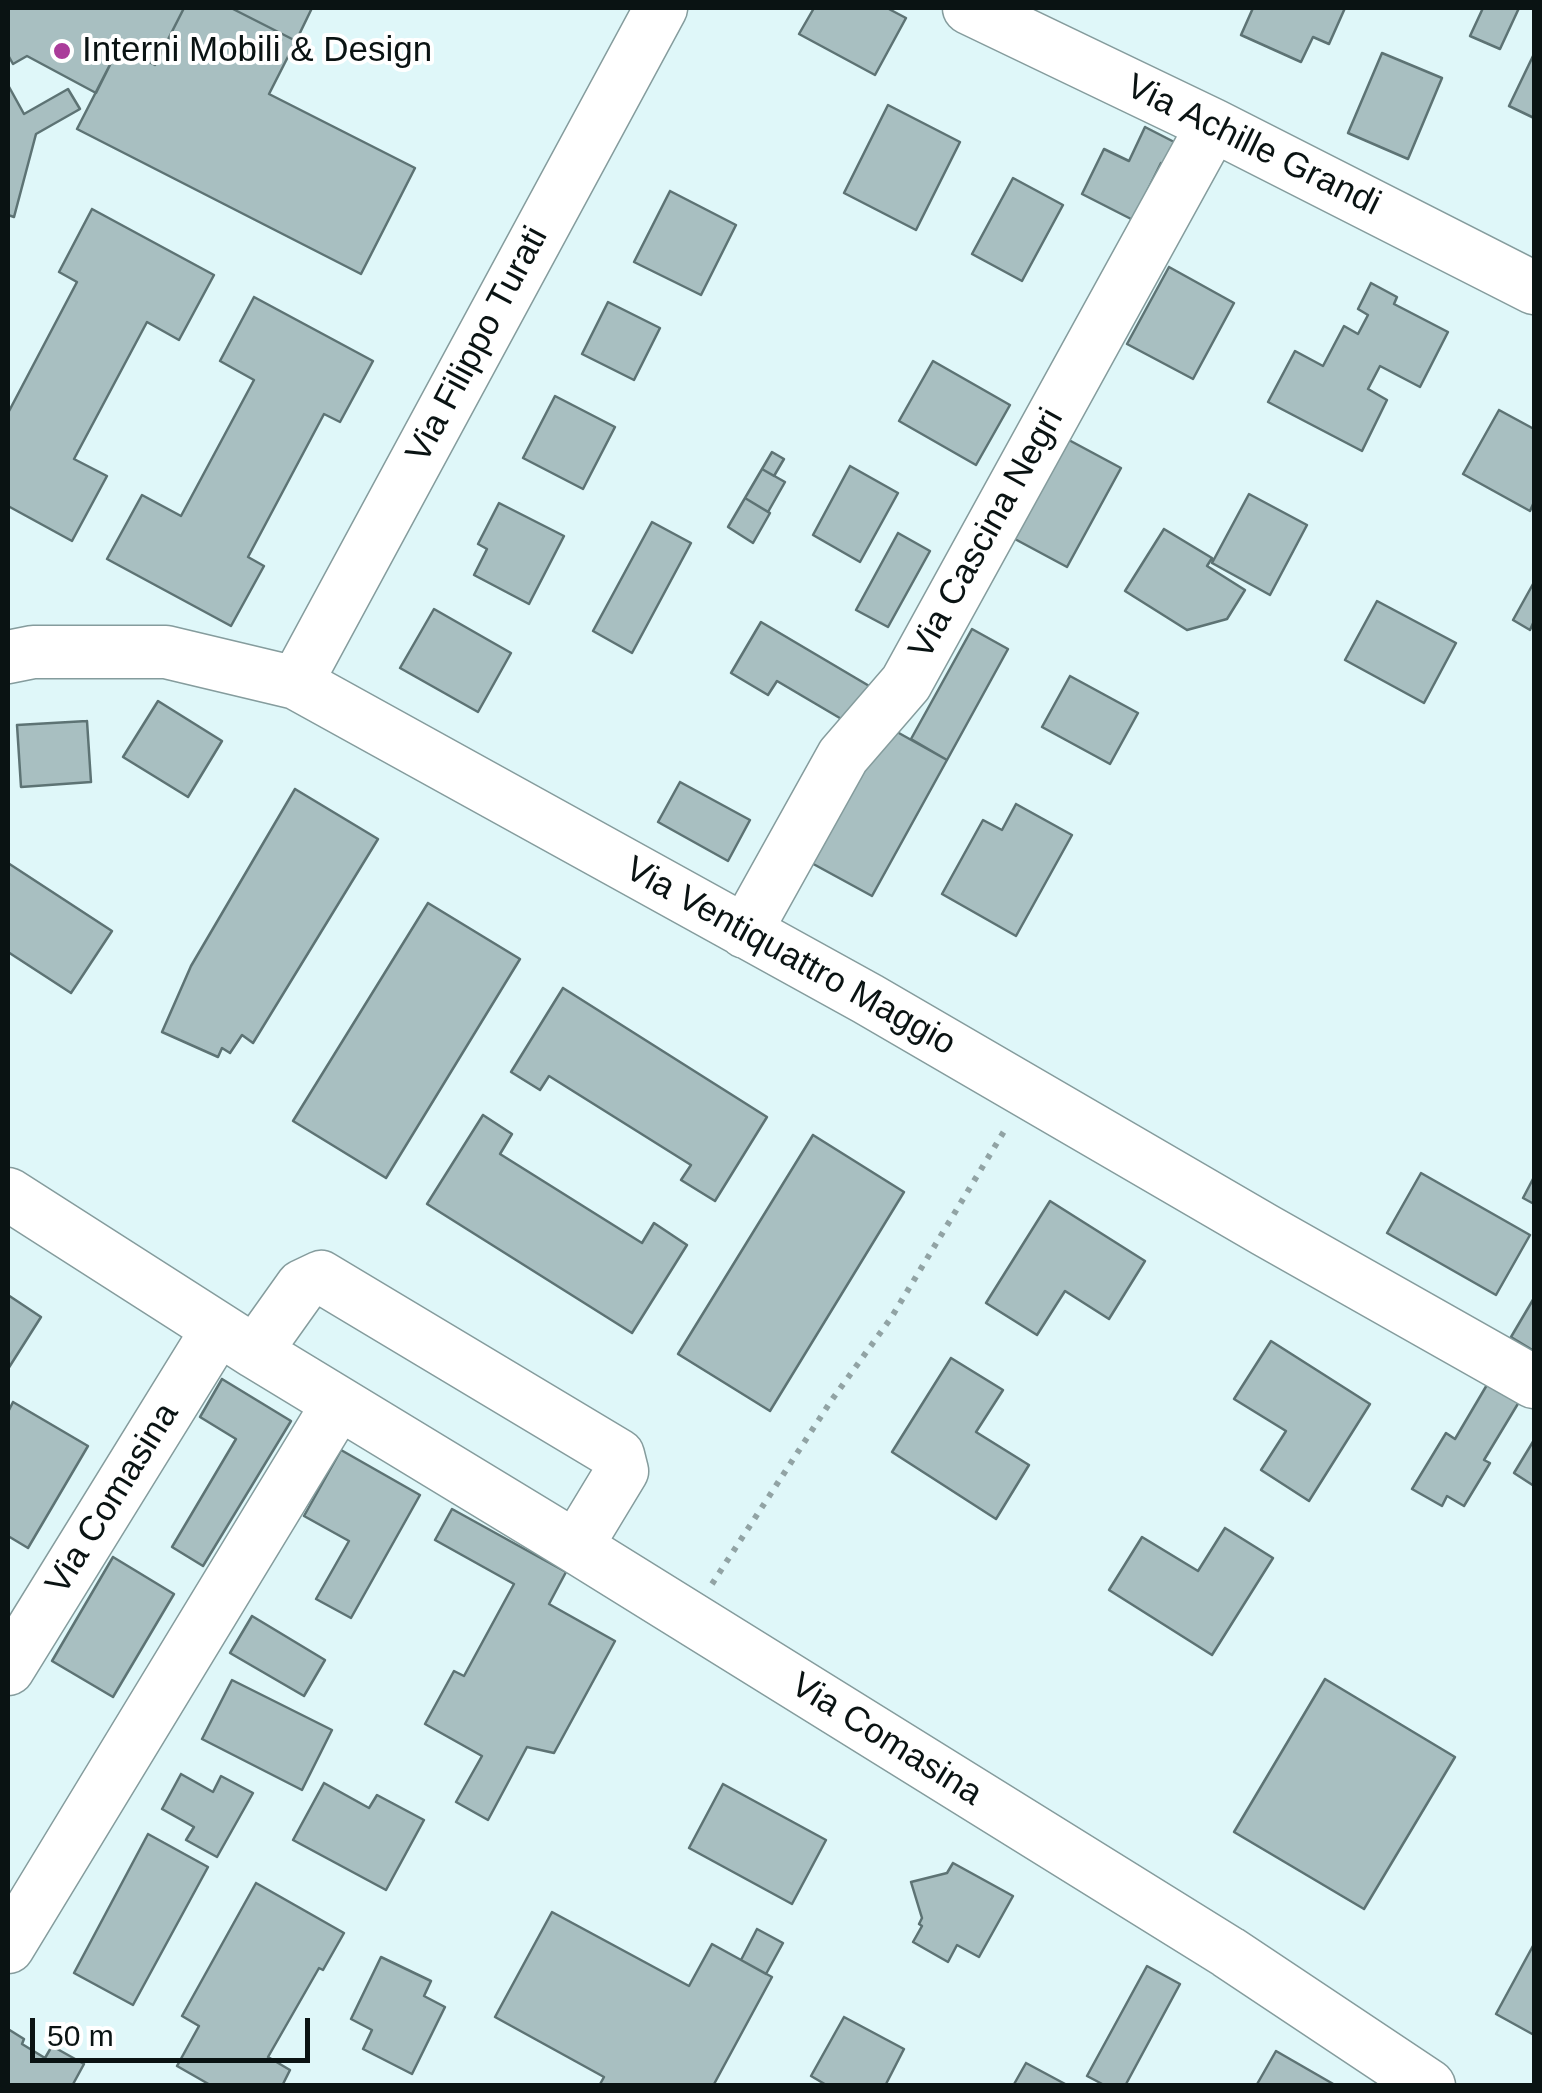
<!DOCTYPE html>
<style>
body{margin:0}
#map{position:relative;width:1542px;height:2093px;overflow:hidden;background:#dff7f9;font-family:Arial,sans-serif}
canvas{display:block}
.frame{position:absolute;inset:0;border:10px solid #0a1313;pointer-events:none}
.scale{position:absolute;left:30px;top:2018px;width:280px;height:45px;box-sizing:border-box;border:5px solid #0a1313;border-top:0;padding-left:12px;font-size:30px;line-height:35px;white-space:nowrap;color:#0a1313;-webkit-text-stroke:8px #fff;paint-order:stroke}
</style>
<div id="map">
<canvas width="1542" height="2093"></canvas>
<div class="frame"></div>
<div class="scale">50 m</div>
</div>
<script>
const context = document.querySelector('canvas').getContext('2d');
context.lineJoin = 'round';
function fillPath(path, color) {
  context.fillStyle = color;
  context.fill(path, 'evenodd');
}
function shape(rows) {
  const path = new Path2D();
  for (const r of rows) {
    path.moveTo(r[0], r[1]);
    for (let i = 2; i < r.length; i += 2) path.lineTo(r[i], r[i + 1]);
  }
  return path;
}
function strokePath(path, color, width, dash) {
  context.strokeStyle = color;
  context.lineWidth = width;
  context.lineCap = dash ? 'butt' : 'round';
  context.setLineDash(dash || []);
  context.stroke(path);
}
function label(font, color, halo, rows, align = 'center') {
  context.font = font + ' Arial,sans-serif';
  context.lineWidth = 8;
  context.setLineDash([]);
  context.textBaseline = 'middle';
  context.strokeStyle = halo;
  context.fillStyle = color;
  for (const [text, x, y, turn = 0] of rows) {
    context.save();
    context.translate(x, y);
    context.rotate((+turn || 0) * Math.PI / 180);
    context.textAlign = isNaN(turn) ? turn : align;
    if (halo) context.strokeText(text, 0, 0);
    context.fillText(text, 0, 0);
    context.restore();
  }
}
const building = shape([
 [8,8,184,8,155,65,119,47,96,93,27,56,13,64,8,55,8,8],
 [184,8,231,8,296,41,269,94,415,168,361,274,77,129,119,47,155,65,184,8],
 [231,8,312,8,296,41,231,8],
 [814,8,887,8,906,18,875,75,799,34,814,8],
 [1253,8,1345,8,1329,44,1313,37,1301,62,1241,35,1253,8],
 [1483,8,1519,8,1500,49,1470,36,1483,8],
 [1382,53,1442,78,1408,159,1348,133,1382,53],
 [1533,56,1534,57,1534,118,1509,106,1533,56],
 [8,85,24,114,68,89,80,109,36,134,14,217,8,215,8,85],
 [888,105,960,142,916,230,844,193,888,105],
 [1145,127,1182,146,1171,168,1161,163,1133,220,1082,194,1104,149,1129,161,1145,127],
 [1013,178,1063,205,1022,281,972,254,1013,178],
 [670,191,736,225,701,295,634,262,670,191],
 [92,209,214,275,179,340,147,322,74,459,107,476,72,541,8,506,8,413,77,282,59,272,92,209],
 [1169,267,1234,303,1193,379,1127,344,1169,267],
 [1371,283,1397,297,1394,304,1448,332,1420,387,1380,366,1368,389,1387,400,1362,451,1268,402,1295,351,1323,366,1344,326,1358,334,1368,315,1358,309,1371,283],
 [254,297,373,361,340,422,324,414,248,557,264,566,231,626,107,559,142,495,181,516,254,380,220,361,254,297],
 [608,302,660,328,634,380,582,354,608,302],
 [933,361,1010,405,976,465,899,421,933,361],
 [555,396,615,427,583,489,523,458,555,396],
 [1499,410,1534,429,1534,502,1530,511,1463,474,1499,410],
 [1067,439,1121,468,1067,567,1013,538,1067,439],
 [772,452,784,459,774,476,762,469,772,452],
 [850,466,898,493,860,562,813,535,850,466],
 [762,469,785,482,768,512,745,498,762,469],
 [1249,494,1307,525,1270,595,1212,563,1249,494],
 [745,498,770,513,753,543,728,527,745,498],
 [499,503,564,536,529,604,474,575,487,549,478,544,499,503],
 [652,522,691,543,632,653,593,631,652,522],
 [1164,529,1212,558,1207,566,1245,590,1227,619,1187,630,1125,591,1164,529],
 [898,533,930,551,888,627,856,610,898,533],
 [1533,584,1534,585,1534,621,1530,630,1513,620,1533,584],
 [1377,601,1456,643,1424,703,1345,660,1377,601],
 [434,609,511,653,478,712,400,668,434,609],
 [761,622,876,690,855,727,777,681,768,695,731,673,761,622],
 [972,629,1008,649,947,760,911,739,972,629],
 [1070,676,1138,713,1110,764,1042,727,1070,676],
 [158,701,222,741,188,797,123,757,158,701],
 [87,721,91,782,21,787,17,725,87,721],
 [881,723,947,760,872,896,806,860,881,723],
 [680,782,750,820,728,861,658,822,680,782],
 [295,789,378,839,253,1043,242,1035,230,1053,222,1048,218,1057,162,1032,191,966,295,789],
 [1016,804,1072,835,1016,936,942,894,983,820,1002,830,1016,804],
 [8,863,112,931,71,993,8,952,8,863],
 [428,903,520,959,386,1178,293,1121,428,903],
 [563,988,767,1117,715,1201,681,1180,691,1165,549,1076,540,1090,511,1072,563,988],
 [483,1115,512,1134,500,1154,642,1243,654,1223,687,1245,632,1333,427,1204,483,1115],
 [813,1135,904,1192,770,1411,678,1354,813,1135],
 [1421,1173,1530,1235,1496,1295,1387,1233,1421,1173],
 [1534,1177,1534,1204,1523,1198,1534,1177],
 [1050,1201,1145,1261,1109,1319,1065,1291,1037,1335,986,1303,1050,1201],
 [8,1295,41,1317,8,1369,8,1295],
 [1534,1298,1534,1351,1511,1337,1534,1298],
 [1271,1341,1370,1404,1309,1501,1261,1470,1286,1431,1234,1399,1271,1341],
 [951,1358,1003,1390,976,1432,1029,1465,996,1519,892,1452,951,1358],
 [1491,1378,1522,1397,1484,1460,1490,1463,1464,1506,1447,1496,1442,1506,1412,1489,1446,1433,1455,1439,1491,1378],
 [222,1379,291,1421,203,1566,172,1547,236,1439,200,1417,222,1379],
 [13,1402,88,1446,28,1548,8,1536,8,1412,13,1402],
 [1534,1440,1534,1486,1514,1473,1534,1440],
 [341,1450,420,1495,351,1618,316,1599,349,1541,304,1516,341,1450],
 [452,1509,566,1572,549,1604,615,1641,554,1753,527,1747,488,1820,456,1802,482,1756,425,1724,454,1671,464,1676,514,1584,435,1540,452,1509],
 [1225,1528,1273,1558,1212,1655,1109,1590,1142,1537,1198,1571,1225,1528],
 [113,1557,174,1594,113,1697,52,1661,113,1557],
 [252,1616,325,1660,304,1696,230,1653,252,1616],
 [1325,1679,1455,1757,1364,1909,1234,1832,1325,1679],
 [232,1680,332,1730,302,1790,202,1739,232,1680],
 [181,1774,213,1792,221,1776,253,1793,217,1857,186,1840,194,1827,162,1809,181,1774],
 [324,1783,369,1808,377,1795,424,1820,386,1890,293,1840,324,1783],
 [723,1784,826,1840,792,1904,689,1848,723,1784],
 [148,1834,208,1867,133,2005,74,1973,148,1834],
 [953,1863,1013,1896,979,1957,957,1945,948,1962,913,1942,922,1926,919,1924,922,1918,911,1882,947,1873,953,1863],
 [256,1883,344,1933,323,1970,319,1968,268,2057,290,2070,282,2086,212,2086,177,2066,199,2026,182,2016,256,1883],
 [552,1912,689,1986,712,1944,772,1977,713,2086,599,2086,604,2077,495,2017,552,1912],
 [757,1929,783,1943,766,1974,741,1960,757,1929],
 [1534,1944,1534,2035,1496,2014,1534,1944],
 [381,1957,431,1981,424,1996,445,2007,412,2074,363,2049,372,2030,351,2019,381,1957],
 [1147,1966,1180,1984,1125,2086,1106,2086,1087,2076,1147,1966],
 [844,2017,904,2049,885,2086,828,2086,811,2076,844,2017],
 [8,2029,24,2039,22,2044,45,2058,52,2046,84,2064,72,2086,8,2086,8,2029],
 [1276,2051,1335,2085,1334,2086,1256,2086,1276,2051],
 [1026,2063,1067,2085,1067,2086,1013,2086,1026,2063]
]);
fillPath(building, '#a8bfc1');
strokePath(building, '#5d7374', 2.5);
const minor = shape([
 [969,8,1213,125,1534,288],
 [8,657,33,652,166,652,296,683,868,999,1265,1230,1534,1382],
 [296,683,661,8],
 [745,932,843,756,906,683,1213,125],
 [8,1194,255,1352,576,1547,1228,1952,1429,2086],
 [255,1352,302,1286,321,1277,618,1455,622,1471,576,1547],
 [8,1669,218,1329],
 [8,1947,338,1404]
]);
strokePath(minor, '#859c9d', 55);
strokePath(shape([
 [712,1584,831,1401,891,1318,1006,1128]
]), '#91a3a4', 6, [5, 8]);
strokePath(minor, '#fff', 52);
for (const [x, y, r, color] of [
 [62,51,10,"#aa3c9a"]
]) {
  const dot = new Path2D();
  dot.arc(x, y, r, 0, 2 * Math.PI);
  context.fillStyle = color;
  context.fill(dot);
  strokePath(dot, '#fff', 4);
}
label('35px', '#0a1313', '#fff', [
 ["Interni Mobili & Design",82,51]
], 'left');
label('35px', '#0a1313', '#fff', [
 ["Via Achille Grandi",1253,146,26],
 ["Via Filippo Turati",478,345,-62],
 ["Via Cascina Negri",987,534,-61],
 ["Via Ventiquattro Maggio",790,957,29],
 ["Via Comasina",113,1499,-58],
 ["Via Comasina",886,1740,32]
]);
</script>
